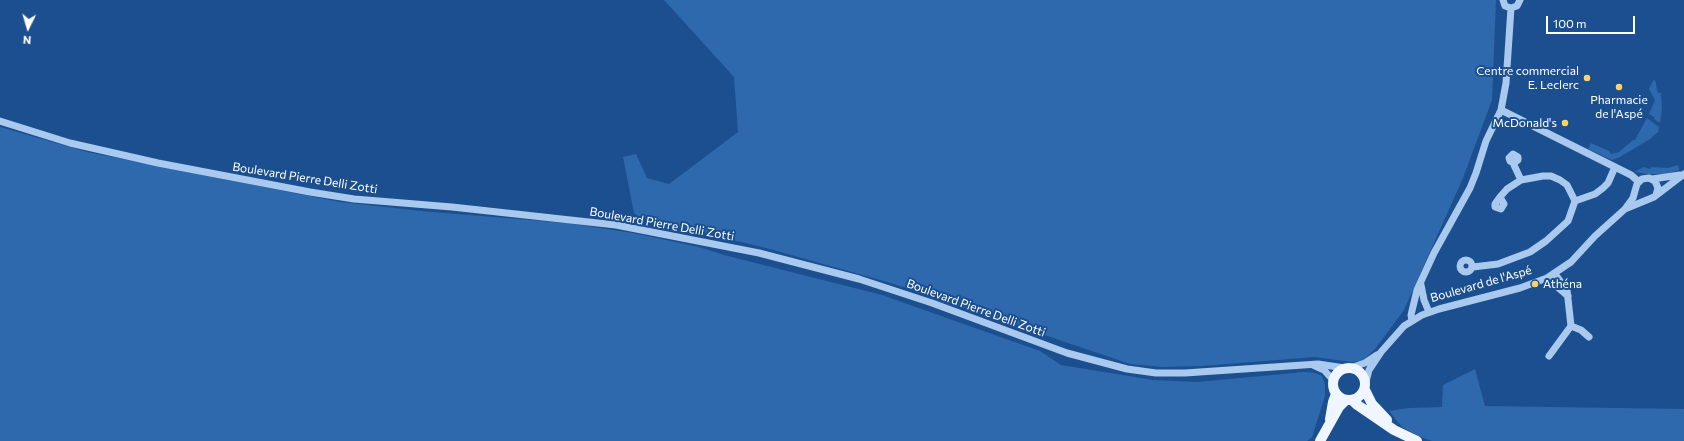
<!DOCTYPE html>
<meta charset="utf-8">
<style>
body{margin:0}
#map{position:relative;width:1684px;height:441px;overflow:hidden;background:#1b4f8f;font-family:Commissioner,sans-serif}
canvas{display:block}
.north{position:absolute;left:8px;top:8px;width:40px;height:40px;-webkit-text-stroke:3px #1b4f8f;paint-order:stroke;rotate:185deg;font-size:11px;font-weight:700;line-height:16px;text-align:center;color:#fff}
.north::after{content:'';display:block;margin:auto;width:14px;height:18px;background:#fff;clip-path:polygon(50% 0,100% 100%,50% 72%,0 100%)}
.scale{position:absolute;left:1546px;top:16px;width:89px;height:18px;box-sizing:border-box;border:2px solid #fff;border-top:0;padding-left:5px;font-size:12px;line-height:14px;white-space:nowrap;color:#fff;-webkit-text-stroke:3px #1b4f8f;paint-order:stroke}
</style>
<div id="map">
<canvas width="1684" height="441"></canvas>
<div class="north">N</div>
<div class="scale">100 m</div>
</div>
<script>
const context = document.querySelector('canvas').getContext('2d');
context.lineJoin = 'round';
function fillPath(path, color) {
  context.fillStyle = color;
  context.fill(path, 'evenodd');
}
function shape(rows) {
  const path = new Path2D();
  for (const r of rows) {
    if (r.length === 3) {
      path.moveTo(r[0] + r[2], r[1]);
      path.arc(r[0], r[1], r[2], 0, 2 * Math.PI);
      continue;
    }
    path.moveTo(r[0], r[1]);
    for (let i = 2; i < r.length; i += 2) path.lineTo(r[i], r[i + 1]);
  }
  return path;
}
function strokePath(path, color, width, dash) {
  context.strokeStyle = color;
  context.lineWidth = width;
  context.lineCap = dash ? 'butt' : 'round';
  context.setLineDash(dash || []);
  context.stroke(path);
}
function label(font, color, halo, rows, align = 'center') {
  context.font = font + ' Commissioner,sans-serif';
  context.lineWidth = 4;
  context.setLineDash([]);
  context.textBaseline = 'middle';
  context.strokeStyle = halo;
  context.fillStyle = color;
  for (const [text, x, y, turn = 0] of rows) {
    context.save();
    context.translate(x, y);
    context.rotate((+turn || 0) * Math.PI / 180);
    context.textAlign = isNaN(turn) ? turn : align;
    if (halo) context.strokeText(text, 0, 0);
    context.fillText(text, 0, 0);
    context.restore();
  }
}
fillPath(shape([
 [664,0,1496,0,1492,100,1463,178,1404,310,1375,349,1362,361,1351,362,1315,357,1202,366,1162,367,1130,364,891,283,766,248,641,218,634,213,623,157,636,154,647,178,669,184,738,132,734,77],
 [1654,79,1656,83,1656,85,1658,93,1661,93,1662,108,1660,123,1654,119,1655,116,1654,117,1649,114,1655,100,1649,89],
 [1647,118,1659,127,1658,132,1650,139,1620,157,1612,160,1588,149,1591,143,1609,151,1611,154,1619,152,1633,140,1635,140],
 [0,127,87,152,340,202,421,211,566,223,633,233,699,247,724,255,882,295,1040,351,1061,365,1153,380,1197,382,1304,372,1315,373,1322,376,1325,384,1325,396,1312,437,1307,441,0,441],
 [1678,165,1679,170,1666,174,1648,174,1634,172,1644,167,1650,169,1651,167,1668,168],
 [1475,369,1485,406,1684,409,1684,441,1432,441,1418,436,1402,427,1389,411,1409,408,1442,407,1443,385]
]), '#2e69ad');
strokePath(shape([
 [1503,0,1505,6,1511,8,1517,6,1520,0],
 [1501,110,1631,175,1639,182],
 [0,121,70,143,158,163,310,192,354,199,452,207,616,225,759,253,859,279,932,303,1067,353,1127,369,1156,373,1185,373,1318,364,1345,368],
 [1514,163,1510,161,1509,158,1513,154,1518,157,1518,160,1514,163,1514,165,1521,180],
 [1652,179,1680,175],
 [1575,201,1595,194,1603,188,1608,183,1615,167],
 [1625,209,1654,197,1684,174],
 [1466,266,6],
 [1473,267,1498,264,1530,252,1546,241,1568,221,1575,201,1567,185,1560,180,1551,176,1543,176,1521,180,1507,189,1500,197,1495,204,1495,207,1501,209,1504,204,1500,197],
 [1547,278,1568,296],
 [1421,285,1424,300,1429,312],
 [1412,321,1411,315,1417,290,1434,253,1470,188,1476,173,1486,141,1501,110,1506,83,1511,8],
 [1571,326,1581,330,1589,337],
 [1549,356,1571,326,1567,290,1555,274],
 [1313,365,1324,370,1333,380],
 [1350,368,1365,363,1377,355],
 [1366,382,1369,370,1381,352,1404,326,1422,315,1439,309,1520,288,1547,278,1571,262,1595,236,1625,209,1633,198,1637,184,1642,179,1649,178,1655,181,1658,188,1656,195]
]), '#a9c9ee', 7);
strokePath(shape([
 [1349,384,16],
 [1365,390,1372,404,1387,420],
 [1352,400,1356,404,1394,430,1417,441],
 [1330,419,1333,402,1336,394],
 [1320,441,1339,407,1346,400]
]), '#f0f6ff', 10);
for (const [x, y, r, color] of [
 [1587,78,4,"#ffd166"],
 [1619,87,4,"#ffd166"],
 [1565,123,4,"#ffd166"],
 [1535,284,4,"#ffd166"]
]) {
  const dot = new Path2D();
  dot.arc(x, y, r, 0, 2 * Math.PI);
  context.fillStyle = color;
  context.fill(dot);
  strokePath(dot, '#1b4f8f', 1.5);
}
label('12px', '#fff', '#1b4f8f', [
 ["Centre commercial",1579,71],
 ["E. Leclerc",1579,85],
 ["Pharmacie",1619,100,"center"],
 ["de l'Aspé",1619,114,"center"],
 ["McDonald's",1557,123],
 ["Athéna",1543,284,"left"]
], 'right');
label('12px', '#fff', '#1b4f8f', [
 ["Boulevard Pierre Delli Zotti",305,178,9],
 ["Boulevard Pierre Delli Zotti",662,224,10],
 ["Boulevard de l'Aspé",1481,284,-16],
 ["Boulevard Pierre Delli Zotti",976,308,20]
]);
</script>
